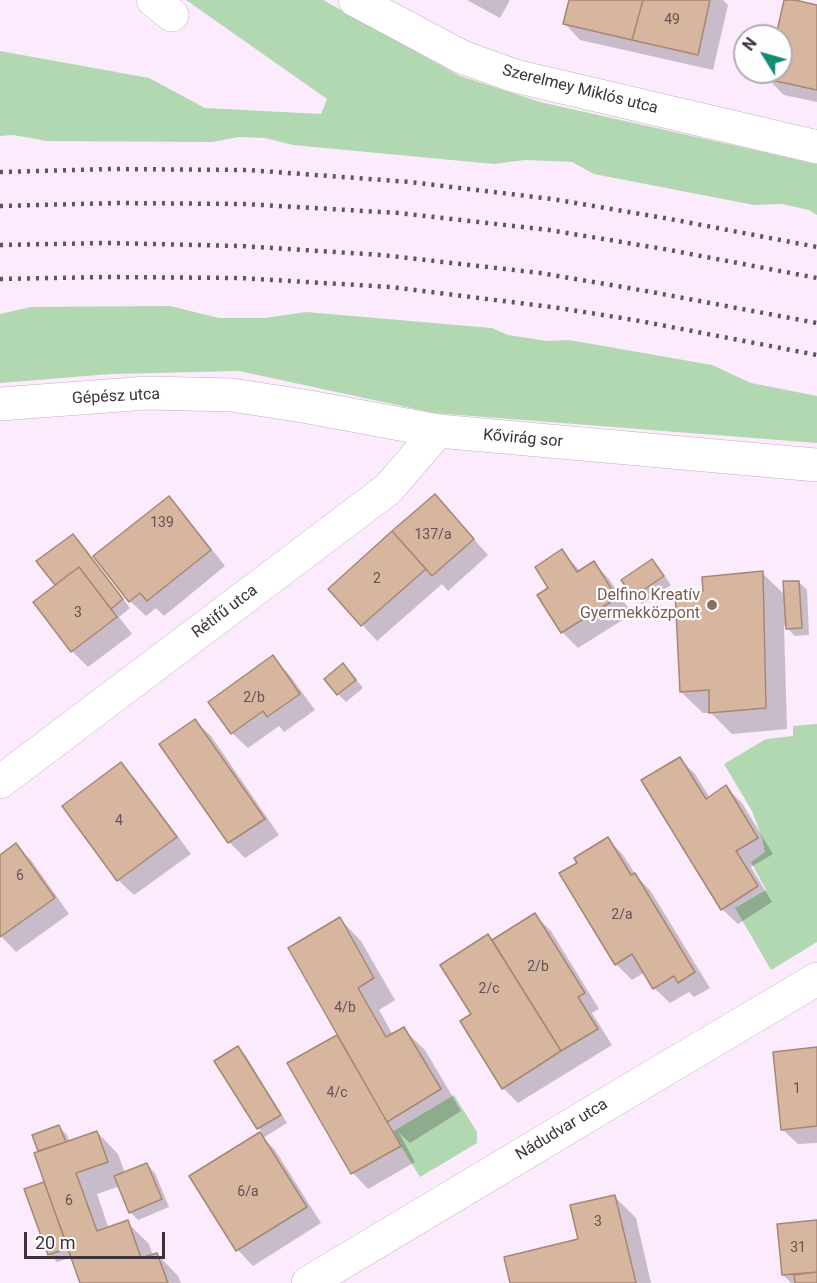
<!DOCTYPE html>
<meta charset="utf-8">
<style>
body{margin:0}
#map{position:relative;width:817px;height:1283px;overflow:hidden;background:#fcebfd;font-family:Roboto,sans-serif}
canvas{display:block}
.north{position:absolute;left:733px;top:24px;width:60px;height:60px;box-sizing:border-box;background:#fefefe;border:2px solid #b0acb1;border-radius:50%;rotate:307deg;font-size:16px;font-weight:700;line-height:24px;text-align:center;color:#3c313d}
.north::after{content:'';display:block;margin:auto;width:21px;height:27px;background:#108e74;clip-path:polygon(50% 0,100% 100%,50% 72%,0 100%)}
.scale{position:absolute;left:24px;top:1232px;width:141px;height:27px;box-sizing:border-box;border:3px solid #3c313d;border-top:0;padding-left:8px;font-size:18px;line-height:21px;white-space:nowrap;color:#3c313d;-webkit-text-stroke:4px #fefefe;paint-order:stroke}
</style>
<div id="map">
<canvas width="817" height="1283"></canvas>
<div class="north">N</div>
<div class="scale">20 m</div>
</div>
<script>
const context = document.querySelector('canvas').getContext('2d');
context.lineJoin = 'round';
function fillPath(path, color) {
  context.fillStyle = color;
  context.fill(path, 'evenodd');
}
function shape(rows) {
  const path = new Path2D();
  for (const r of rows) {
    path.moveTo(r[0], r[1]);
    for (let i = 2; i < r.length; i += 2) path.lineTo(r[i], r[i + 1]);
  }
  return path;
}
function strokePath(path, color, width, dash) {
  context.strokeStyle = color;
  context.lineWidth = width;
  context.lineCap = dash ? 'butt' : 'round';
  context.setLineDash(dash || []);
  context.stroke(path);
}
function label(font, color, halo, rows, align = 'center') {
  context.font = font + ' Roboto,sans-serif';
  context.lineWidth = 4.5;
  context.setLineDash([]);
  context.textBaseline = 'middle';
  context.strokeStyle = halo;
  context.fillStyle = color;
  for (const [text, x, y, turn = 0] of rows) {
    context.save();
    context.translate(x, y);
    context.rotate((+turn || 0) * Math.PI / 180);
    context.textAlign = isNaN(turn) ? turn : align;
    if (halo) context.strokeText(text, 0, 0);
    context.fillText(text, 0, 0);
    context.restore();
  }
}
fillPath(shape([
 [186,0,323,0,460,76,540,102,817,164,817,215,809,210,782,204,754,205,594,174,572,162,525,160,494,164,293,145,265,138,239,137,212,142,47,141,13,135,0,136,0,51,149,78,205,108,321,114,327,99],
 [170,306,219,318,265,318,306,312,492,328,508,335,547,341,569,340,712,365,751,383,817,396,817,443,434,413,239,371,111,374,0,383,0,314,31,307],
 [816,724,817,724,817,942,771,970,735,908,766,890,751,862,765,852,762,838,752,811,724,764,766,739,793,736,793,726],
 [454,1095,477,1132,477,1143,420,1177,392,1132]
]), '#b2d8b1');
fillPath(shape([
 [467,0,510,0,500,18],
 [570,0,723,0,728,5,713,70,580,40,565,24],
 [786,0,817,6,817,102,784,95,768,79,770,72,781,72,781,36,778,36],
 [435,496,488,555,448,591,442,584,377,641,330,589],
 [168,498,184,514,225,566,164,616,156,608,146,616,130,601],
 [73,536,81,543,130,608,119,617,132,634,88,667,72,651,35,603,57,585,39,561],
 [562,551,581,572,594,563,609,579,632,614,578,648,562,632,539,596,550,589],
 [652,561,660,569,671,585,642,604,634,596],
 [762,573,786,596,799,582,807,590,809,635,795,636,784,625,787,729,732,734,711,713,703,713,681,692,704,592],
 [272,657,288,673,315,710,284,732,279,726,248,748,232,733],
 [351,673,363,688,346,702,338,694],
 [195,721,211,736,279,835,245,858,229,842],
 [679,758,695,774,710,798,726,787,742,803,773,854,751,867,772,902,738,924,722,909],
 [121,764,136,780,191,854,134,895,118,880,64,806],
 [608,839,623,855,637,877,650,890,710,988,694,997,689,992,670,1003,654,988,645,972,632,980,616,964,561,874,579,863],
 [16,845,31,860,69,914,16,952,0,935,0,856],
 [535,915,551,931,599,1009,592,1013,612,1045,518,1103,503,1088,473,1014,488,936,493,941],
 [340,919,361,941,395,1000,379,1010,393,1035,403,1029,425,1050,461,1111,410,1143,399,1133,415,1162,368,1189,353,1173,337,1036,341,1041],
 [238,1048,246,1056,287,1123,263,1138,275,1150,321,1223,253,1266,238,1250,191,1177,262,1132,258,1128,217,1061],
 [817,1049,817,1143,798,1144,782,1129],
 [59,1127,67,1135,70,1142,97,1132,118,1154,125,1173,147,1165,155,1173,169,1207,138,1220,130,1212,120,1186,97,1194,109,1229,127,1222,149,1244,153,1256,157,1254,178,1276,181,1283,81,1283,72,1257,57,1262,49,1254,26,1190,46,1183,41,1152,39,1151],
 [614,1196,636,1218,651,1283,512,1283,580,1240],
 [817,1222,817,1283,791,1283,783,1275]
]), '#0003');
const building = shape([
 [569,0,643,0,632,40,563,24,569,0],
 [643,0,710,0,698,55,632,40,643,0],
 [784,0,795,0,817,5,817,90,766,79,768,72,781,72,781,36,776,36,784,0],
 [435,494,474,539,432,576,392,531,435,494],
 [169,496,211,550,147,601,140,593,129,602,93,556,169,496],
 [392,531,426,569,361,626,328,589,392,531],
 [73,534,123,599,111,609,79,567,55,585,36,561,73,534],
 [562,549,577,572,594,561,617,598,561,633,537,595,548,588,535,567,562,549],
 [652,559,664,576,633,597,621,580,652,559],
 [79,567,117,617,71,652,33,602,79,567],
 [763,571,766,708,709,713,709,690,680,692,675,592,703,591,702,577,763,571],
 [783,581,799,581,802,628,786,629,783,581],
 [273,655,300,694,267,717,263,711,231,734,208,702,273,655],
 [343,663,356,680,337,695,324,679,343,663],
 [195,719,265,819,228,843,159,744,195,719],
 [680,757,706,799,726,785,758,838,736,851,758,886,721,910,641,780,680,757],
 [121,762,177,837,117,881,62,806,121,762],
 [608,837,631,875,635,873,695,972,678,983,674,976,653,989,632,954,615,965,559,873,577,863,574,858,608,837],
 [16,843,55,898,0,937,0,855,16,843],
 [535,913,585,993,578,997,598,1029,561,1051,492,940,535,913],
 [340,917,374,978,358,988,386,1037,404,1027,441,1089,387,1122,288,948,340,917],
 [488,934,561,1051,502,1089,460,1021,471,1014,440,965,488,934],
 [337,1035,401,1146,351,1174,287,1063,337,1035],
 [238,1046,281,1115,257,1129,214,1061,238,1046],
 [817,1047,817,1126,781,1130,773,1052,817,1047],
 [59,1125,66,1142,38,1151,32,1135,59,1125],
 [97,1131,108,1162,76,1173,97,1231,128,1220,141,1258,157,1253,168,1283,80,1283,34,1153,97,1131],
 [260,1132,307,1207,236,1251,189,1176,260,1132],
 [147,1163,162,1199,129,1213,114,1176,147,1163],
 [44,1182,68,1248,48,1255,24,1189,44,1182],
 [615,1195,636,1283,510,1283,504,1257,578,1239,570,1205,615,1195],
 [817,1220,817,1272,782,1275,777,1224,817,1220],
 [817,1272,817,1283,795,1283,794,1275,817,1272]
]);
fillPath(building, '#d7b6a0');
strokePath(building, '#a78772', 1.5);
const minor = shape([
 [153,0,172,15],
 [355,0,462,57,515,76,817,147],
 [0,404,147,393,232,395,309,407,438,431,817,465],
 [0,782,388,489,438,431],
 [308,1283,662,1071,817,979]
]);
strokePath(minor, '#c5abc7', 34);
strokePath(minor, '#fff', 33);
strokePath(shape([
 [0,172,111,169,248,170,410,182,552,199,670,219,817,247],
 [0,206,117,203,245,204,399,213,549,230,664,249,817,278],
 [0,245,108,243,241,246,382,255,540,273,646,291,817,323],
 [0,279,108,277,240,278,391,287,559,308,640,321,817,355]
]), '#605461', 4.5, [3, 6]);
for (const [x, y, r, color] of [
 [712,605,6,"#8d6e63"]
]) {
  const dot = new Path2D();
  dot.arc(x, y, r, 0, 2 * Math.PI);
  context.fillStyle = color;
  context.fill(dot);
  strokePath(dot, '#fefefe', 2);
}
label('14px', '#635256', null, [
 ["49",672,20],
 ["139",162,523],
 ["137/a",433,535],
 ["2",377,579],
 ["3",78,613],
 ["2/b",254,698],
 ["4",119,821],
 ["6",20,876],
 ["2/a",622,915],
 ["2/b",538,967],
 ["2/c",489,989],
 ["4/b",345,1008],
 ["1",797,1089],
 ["4/c",337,1093],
 ["6/a",248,1192],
 ["6",69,1201],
 ["3",598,1222],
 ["31",798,1248]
]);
label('16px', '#3c313d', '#fefefe', [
 ["Szerelmey Miklós utca",580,90,14],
 ["Gépész utca",116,397,-3],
 ["Kővirág sor",523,439,5],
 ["Rétifű utca",225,612,-37],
 ["Nádudvar utca",562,1130,-31]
]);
label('16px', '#785e54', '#fefefe', [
 ["Delfino Kreatív",700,596],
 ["Gyermekközpont",700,614]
], 'right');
</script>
